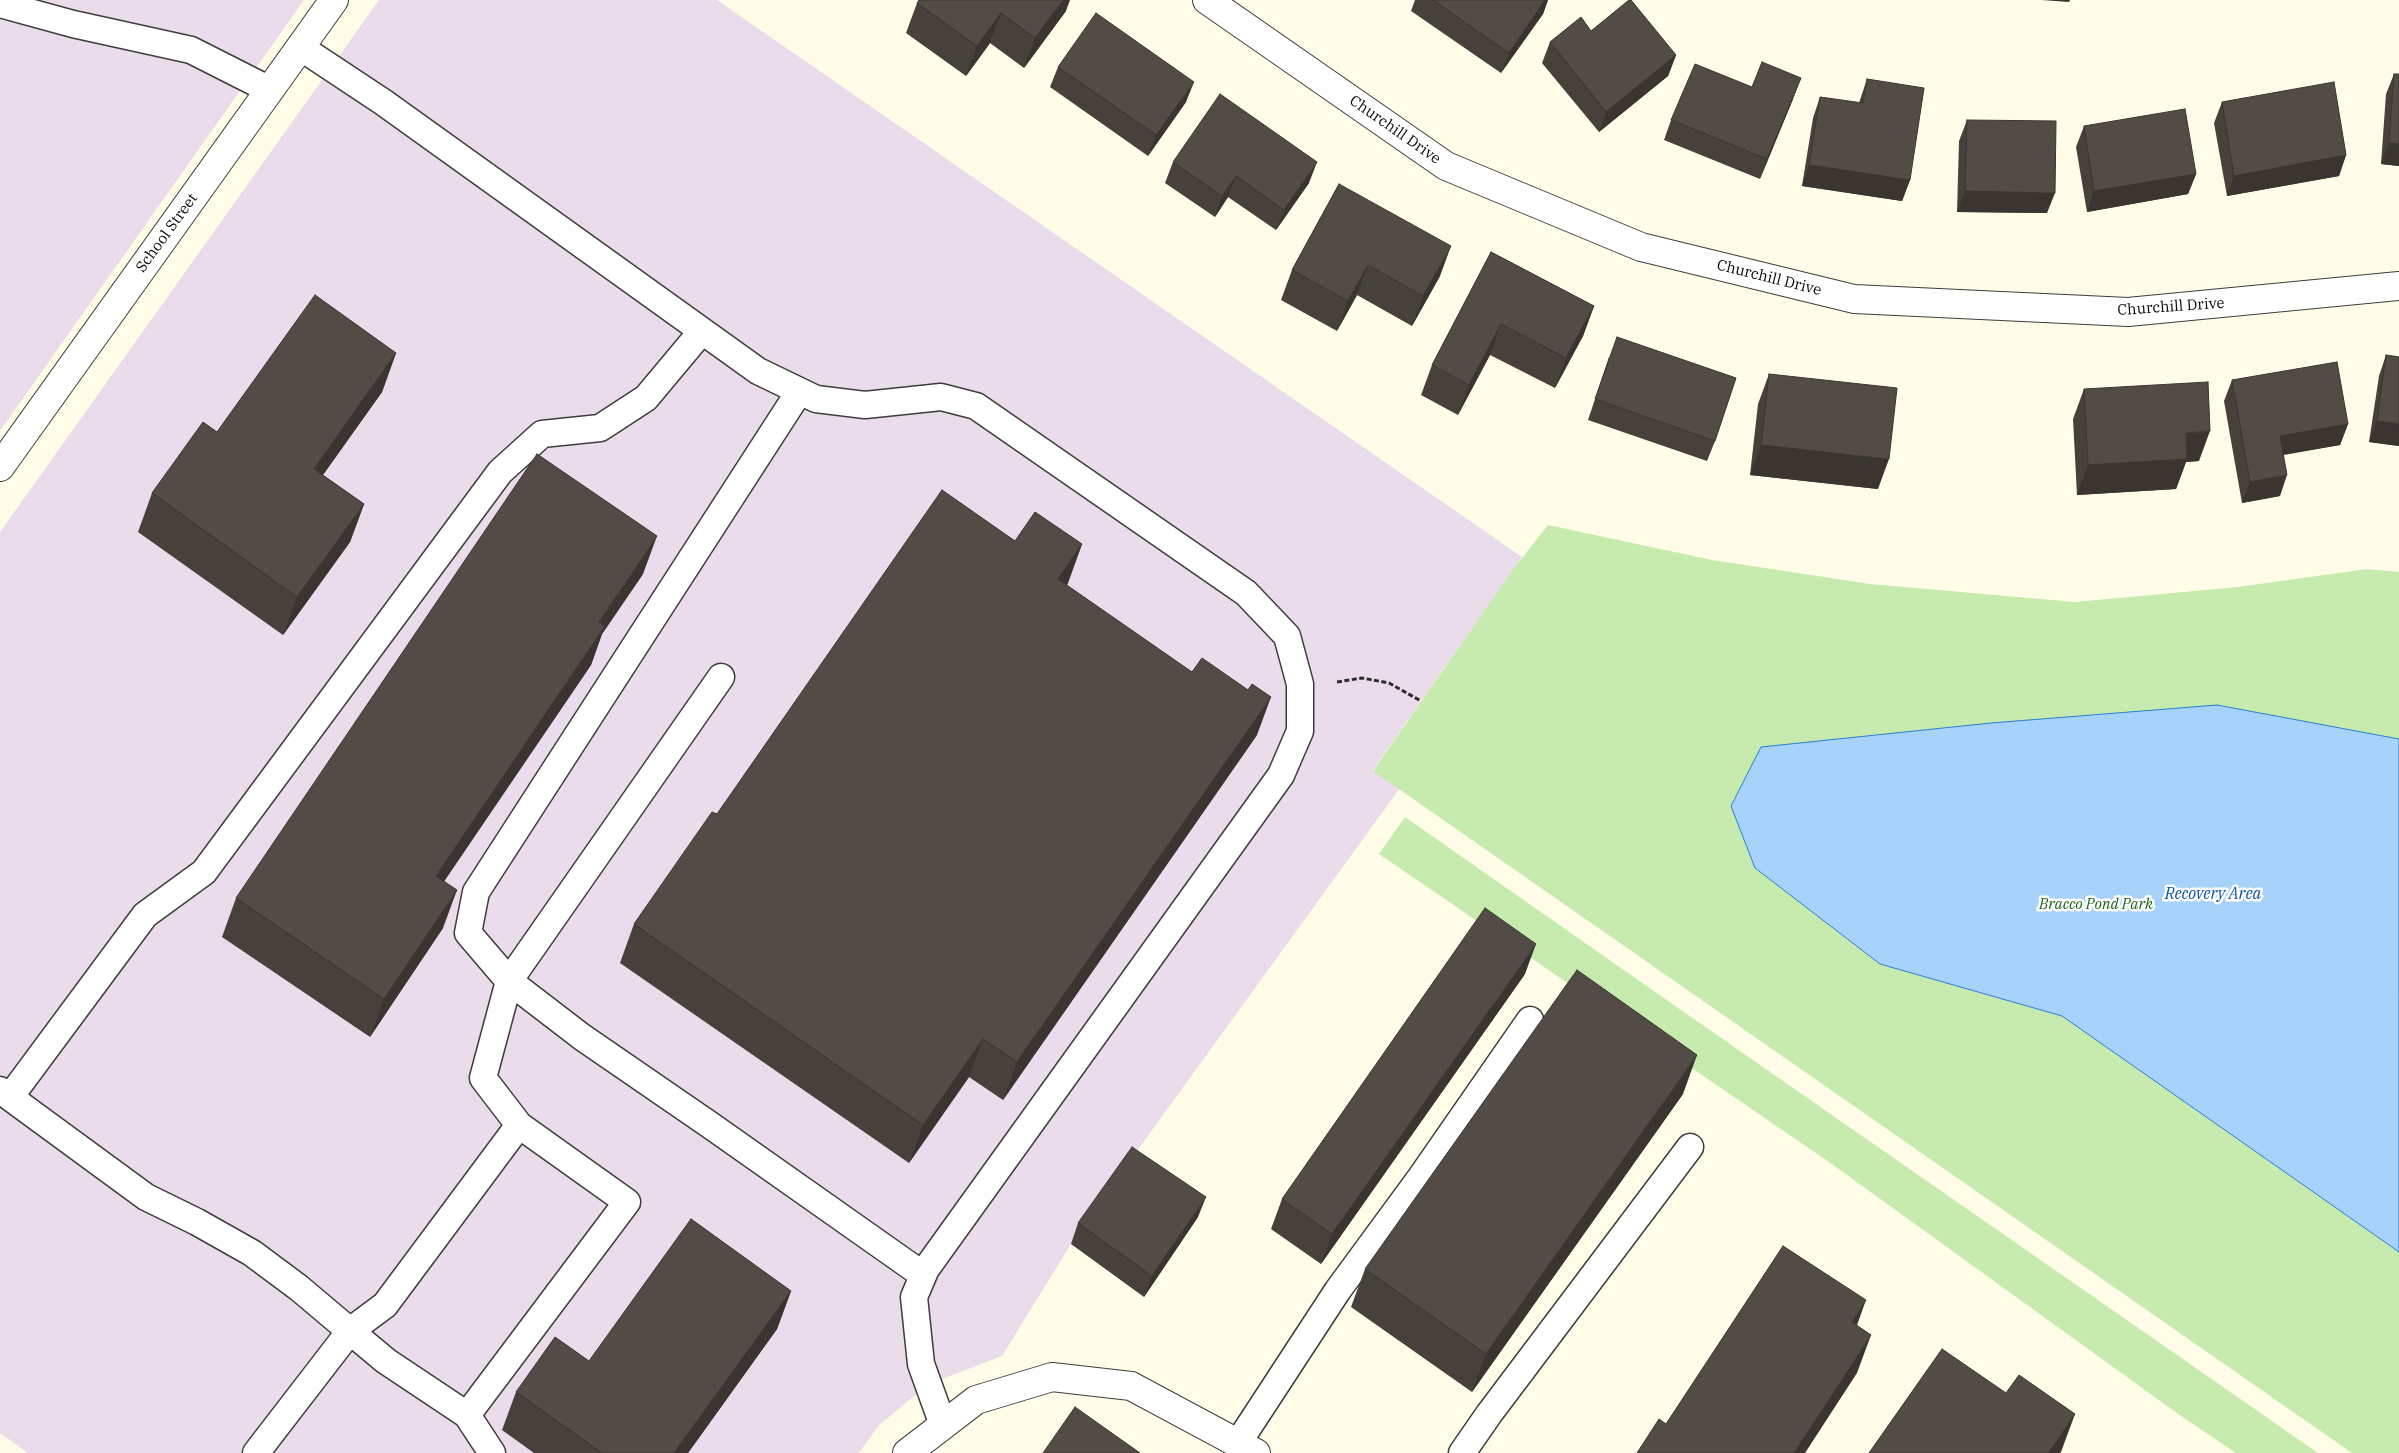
<!DOCTYPE html>
<style>
body{margin:0}
canvas{display:block;background:#fffde7}
</style>
<canvas width="2399" height="1453"></canvas>
<script>
const context = document.querySelector('canvas').getContext('2d');
context.lineJoin = 'round';
function fillPath(path, color) {
  context.fillStyle = color;
  context.fill(path, 'evenodd');
}
function shape(rows) {
  const path = new Path2D();
  for (const r of rows) {
    path.moveTo(r[0], r[1]);
    for (let i = 2; i < r.length; i += 2) path.lineTo(r[i], r[i + 1]);
  }
  return path;
}
function strokePath(path, color, width, dash) {
  context.strokeStyle = color;
  context.lineWidth = width;
  context.lineCap = dash ? 'butt' : 'round';
  context.setLineDash(dash || []);
  context.stroke(path);
}
function label(font, color, halo, rows, align = 'center') {
  context.font = font + ' "IBM Plex Serif",serif';
  context.lineWidth = 5;
  context.setLineDash([]);
  context.textBaseline = 'middle';
  context.strokeStyle = halo;
  context.fillStyle = color;
  for (const [text, x, y, turn = 0] of rows) {
    context.save();
    context.translate(x, y);
    context.rotate((+turn || 0) * Math.PI / 180);
    context.textAlign = isNaN(turn) ? turn : align;
    if (halo) context.strokeText(text, 0, 0);
    context.fillText(text, 0, 0);
    context.restore();
  }
}
fillPath(shape([
 [0,0,304,0,0,431],
 [379,0,717,0,1522,557,1373,770,1400,788,1113,1184,1071,1244,1002,1356,929,1384,879,1425,859,1453,28,1453,0,1433,0,532]
]), '#eadcea');
fillPath(shape([
 [1548,525,1712,560,1870,584,2075,602,2238,587,2367,569,2399,572,2399,1453,2352,1453,1373,771,1514,568],
 [1405,817,1681,1010,2318,1453,2236,1453,2181,1416,1829,1162,1379,854]
]), '#c7ebaf');
const water = shape([
 [2217,705,2399,739,2399,1252,2062,1016,1880,964,1755,868,1731,806,1761,747,1991,723,2217,705]
]);
fillPath(water, '#a7d2fa');
strokePath(water, '#2a7ed6', 1);
const service = shape([
 [0,4,73,24,191,50,270,90],
 [300,47,383,102,758,371,816,399,865,405,941,397,976,406,1246,593,1287,636,1300,684,1300,731,1281,775,926,1269,914,1297,921,1364,943,1425],
 [721,677,509,981,582,1037,710,1125,923,1275],
 [0,1090,146,1197,197,1222,252,1253,299,1288,350,1331,256,1453],
 [10,1097,145,915,204,872,500,472,542,434,600,428,646,398,702,331],
 [519,1125,483,1078,509,981,468,933,476,892,799,392],
 [519,1125,627,1202,467,1415,386,1361,350,1331,385,1305,519,1125],
 [467,1415,492,1453],
 [1238,1443,1338,1290,1421,1177,1530,1020],
 [1462,1453,1489,1414,1690,1147]
]);
const minor = shape([
 [1207,0,1446,166,1641,247,1854,299,2128,312,2399,286],
 [0,467,334,0],
 [907,1453,976,1400,1052,1377,1131,1386,1256,1453]
]);
strokePath(service, '#3d3d3d', 29);
strokePath(minor, '#3d3d3d', 30);
strokePath(shape([
 [1337,682,1362,678,1389,683,1421,701]
]), '#2c2c2c', 3, [5, 2.5]);
strokePath(service, '#fff', 26);
strokePath(minor, '#fff', 28);
fillPath(shape([
 [1415,0,1548,0,1543,14,1501,73,1411,11],
 [917,3,1066,11,1024,68,990,43,966,76,906,33],
 [1591,31,1676,55,1668,76,1599,132,1542,63,1550,42],
 [1058,67,1186,102,1148,156,1050,87],
 [2394,74,2399,166,2381,164,2386,94],
 [1867,79,1910,180,1902,201,1802,186,1813,118,1820,97,1859,103],
 [1752,87,1793,99,1760,179,1664,140,1671,120],
 [2222,102,2346,155,2339,176,2227,196,2214,123],
 [1967,120,2047,213,1957,212,1959,141],
 [2084,126,2196,174,2188,194,2087,212,2076,147],
 [1173,162,1309,183,1276,230,1228,197,1215,217,1165,183],
 [1339,184,1440,276,1412,326,1357,295,1337,331,1281,300,1292,270],
 [1491,252,1594,306,1583,336,1555,388,1490,355,1458,415,1421,395,1432,365],
 [396,353,382,392,323,475,364,504,350,542,283,635,138,532,152,493,217,432],
 [2386,355,2399,446,2369,442,2379,376],
 [1609,357,1715,441,1707,461,1588,420],
 [1769,374,1878,489,1750,475,1758,404],
 [2232,380,2348,424,2340,445,2284,455,2280,496,2242,503,2224,401],
 [2084,389,2199,461,2186,462,2176,489,2077,495,2073,419],
 [1015,541,1082,544,1067,585,1257,735,1003,1100,969,1077,909,1163,620,963,634,924,717,814],
 [643,574,602,634,591,665,444,881,443,928,370,1037,222,937,236,898],
 [1525,974,1321,1264,1271,1229,1282,1199],
 [1683,1094,1472,1392,1351,1307,1365,1269],
 [1198,1217,1144,1297,1071,1244,1078,1223],
 [791,1291,777,1329,688,1453,534,1453,502,1430,516,1392,589,1361]
]), '#47413c');
fillPath(shape([
 [1063,0,1070,0,1066,11,1024,68,1035,38],
 [1545,0,1548,0,1543,14,1501,73,1509,53],
 [2042,0,2070,0,2069,2],
 [1001,13,990,43,966,76,977,46],
 [1676,55,1668,76,1599,132,1606,112],
 [1801,78,1793,99,1760,179,1767,159],
 [1194,82,1186,102,1148,156,1156,135],
 [2389,143,2399,144,2399,166,2381,164],
 [2346,155,2339,176,2227,196,2234,176],
 [1317,162,1309,183,1276,230,1284,210],
 [1809,165,1910,180,1902,201,1802,186],
 [2196,174,2188,194,2087,212,2094,191],
 [1236,176,1228,197,1215,217,1222,196],
 [1965,191,2055,193,2047,213,1957,212],
 [1451,246,1440,276,1412,326,1423,296],
 [1368,265,1357,295,1337,331,1348,301],
 [1594,306,1583,336,1555,388,1566,358],
 [1501,324,1490,355,1458,415,1469,385],
 [396,353,382,392,300,507,314,469],
 [2377,421,2399,424,2399,446,2369,442],
 [2348,424,2340,445,2273,456,2280,436],
 [2210,431,2199,461,2186,462,2176,489,2077,495,2088,465,2186,433],
 [1761,445,1889,459,1878,489,1750,475],
 [2287,475,2280,496,2242,503,2250,482],
 [364,504,350,542,283,635,297,597],
 [657,536,643,574,602,634,591,665,422,914,436,876,599,622],
 [1082,544,1068,583,1044,617,1058,579],
 [1271,697,1257,735,1003,1100,1017,1062],
 [457,890,443,928,370,1037,384,999],
 [1536,944,1525,974,1321,1264,1332,1234],
 [983,1039,969,1077,909,1163,923,1125],
 [1697,1055,1683,1094,1472,1392,1486,1354],
 [1206,1197,1198,1217,1144,1297,1152,1276],
 [791,1291,777,1329,688,1453,674,1453],
 [1866,1300,1852,1339,1852,1322],
 [1871,1335,1857,1373,1805,1453,1794,1453],
 [2075,1414,2061,1452,2060,1453,2048,1453]
]), '#3a3531');
const building = shape([
 [919,0,1063,0,1035,38,1001,13,977,46,917,3,919,0],
 [1433,0,1545,0,1509,53,1433,0],
 [1629,0,1631,0,1676,55,1606,112,1550,42,1581,17,1591,31,1629,0],
 [1096,13,1194,82,1156,135,1058,67,1096,13],
 [1762,62,1801,78,1767,159,1671,120,1695,64,1752,87,1762,62],
 [2394,74,2399,74,2399,144,2389,143,2394,74],
 [1867,79,1924,88,1910,180,1809,165,1820,97,1863,103,1867,79],
 [2334,82,2346,155,2234,176,2222,102,2334,82],
 [1220,94,1317,162,1284,210,1236,176,1222,196,1173,162,1220,94],
 [2185,109,2196,174,2094,191,2084,126,2185,109],
 [1967,120,2056,121,2055,193,1965,191,1967,120],
 [1339,184,1451,246,1423,296,1368,265,1348,301,1292,270,1339,184],
 [1491,252,1594,306,1566,358,1501,324,1469,385,1432,365,1491,252],
 [315,295,396,353,314,469,364,504,297,597,152,493,203,422,217,432,315,295],
 [1617,337,1736,378,1715,441,1595,399,1617,337],
 [2386,355,2399,357,2399,424,2377,421,2386,355],
 [2337,362,2348,424,2280,436,2287,475,2250,482,2232,380,2337,362],
 [1769,374,1897,388,1889,459,1761,445,1769,374],
 [2208,382,2210,431,2186,433,2187,459,2088,465,2084,389,2208,382],
 [537,454,657,536,599,622,605,626,436,876,457,890,384,999,236,898,537,454],
 [942,490,1015,541,1035,512,1082,544,1058,579,1192,672,1202,658,1248,690,1252,684,1271,697,1017,1062,983,1039,923,1125,634,924,712,812,717,814,942,490],
 [1485,908,1536,944,1332,1234,1282,1199,1485,908],
 [1577,970,1697,1055,1486,1354,1365,1269,1577,970],
 [1132,1147,1206,1197,1152,1276,1078,1223,1132,1147],
 [691,1219,791,1291,674,1453,602,1453,516,1392,555,1337,589,1361,691,1219],
 [1783,1246,1866,1300,1852,1322,1871,1335,1794,1453,1637,1453,1659,1419,1666,1424,1783,1246],
 [1942,1349,2006,1393,2019,1375,2075,1414,2049,1452,2051,1453,1869,1453,1942,1349],
 [1075,1407,1140,1453,1043,1453,1075,1407]
]);
fillPath(building, '#534c46');
strokePath(building, '#3a3531', 1);
label('15px', '#0a0a0a', '#fff', [
 ["Churchill Drive",1395,130,35],
 ["School Street",167,233,-54],
 ["Churchill Drive",1769,278,14],
 ["Churchill Drive",2171,307,-4]
]);
label('italic 15px', '#1f6417', '#fff', [
 ["Bracco Pond Park",2096,905]
]);
label('italic 16px', '#0d50a2', '#fff', [
 ["Recovery Area",2213,894]
]);
</script>
